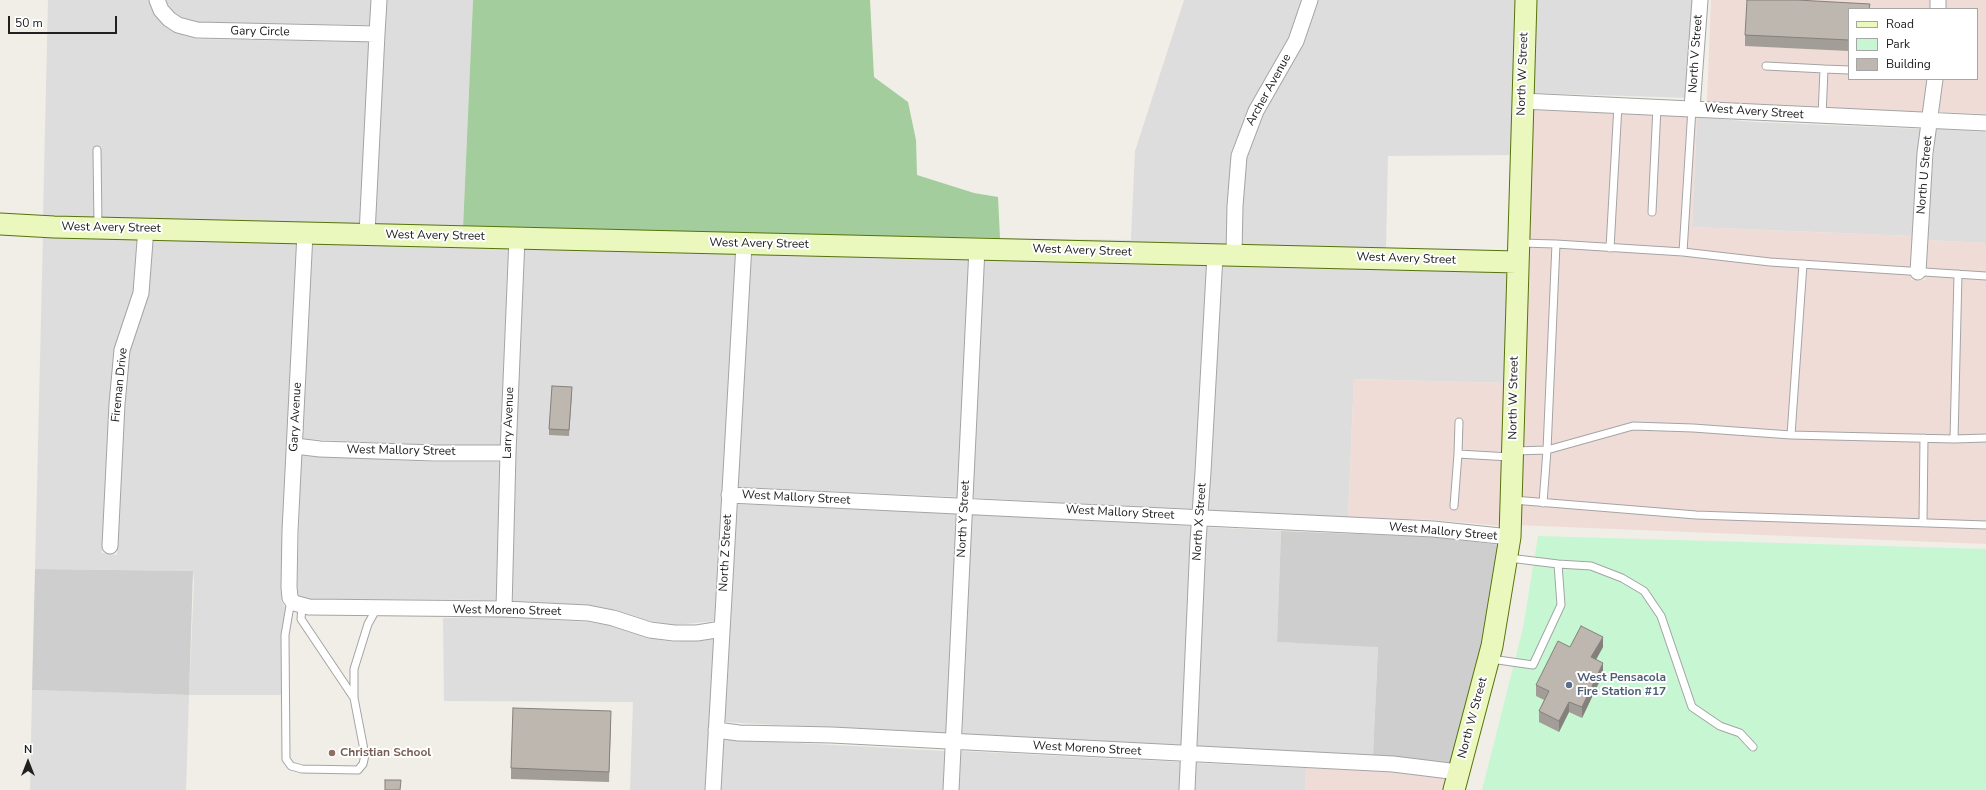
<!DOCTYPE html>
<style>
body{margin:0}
#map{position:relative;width:1986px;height:790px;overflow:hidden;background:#f0eee6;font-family:"Nunito Sans",sans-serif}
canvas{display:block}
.legend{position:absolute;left:1848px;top:8px;width:130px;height:72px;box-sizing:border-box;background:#fff;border:1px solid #a6a6a6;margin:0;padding:5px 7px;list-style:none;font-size:12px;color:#202020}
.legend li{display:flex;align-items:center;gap:8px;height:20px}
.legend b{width:20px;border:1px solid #a6a6a6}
.north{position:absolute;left:8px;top:742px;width:40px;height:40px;-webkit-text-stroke:3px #fff;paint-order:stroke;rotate:0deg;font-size:11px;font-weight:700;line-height:16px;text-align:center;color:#202020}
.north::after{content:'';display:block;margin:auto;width:14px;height:18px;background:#202020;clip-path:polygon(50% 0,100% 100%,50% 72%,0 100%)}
.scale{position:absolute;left:8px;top:16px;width:109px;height:18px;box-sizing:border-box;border:2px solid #202020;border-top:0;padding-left:5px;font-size:12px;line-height:14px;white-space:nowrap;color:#202020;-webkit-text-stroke:3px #fff;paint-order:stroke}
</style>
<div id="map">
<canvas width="1986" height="790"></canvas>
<ul class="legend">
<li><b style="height:5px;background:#eaf7bd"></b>Road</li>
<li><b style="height:11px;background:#c6f7d2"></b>Park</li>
<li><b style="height:11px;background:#bdb7b0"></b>Building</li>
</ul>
<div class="north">N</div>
<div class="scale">50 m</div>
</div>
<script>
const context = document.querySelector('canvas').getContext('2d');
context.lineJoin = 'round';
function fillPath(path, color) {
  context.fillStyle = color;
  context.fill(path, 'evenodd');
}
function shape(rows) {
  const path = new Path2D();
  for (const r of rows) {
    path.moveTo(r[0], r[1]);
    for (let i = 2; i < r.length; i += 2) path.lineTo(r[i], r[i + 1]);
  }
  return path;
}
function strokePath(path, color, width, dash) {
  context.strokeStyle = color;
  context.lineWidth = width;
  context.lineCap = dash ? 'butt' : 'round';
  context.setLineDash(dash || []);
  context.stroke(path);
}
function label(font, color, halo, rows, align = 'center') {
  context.font = font + ' "Nunito Sans",sans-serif';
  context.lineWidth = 4;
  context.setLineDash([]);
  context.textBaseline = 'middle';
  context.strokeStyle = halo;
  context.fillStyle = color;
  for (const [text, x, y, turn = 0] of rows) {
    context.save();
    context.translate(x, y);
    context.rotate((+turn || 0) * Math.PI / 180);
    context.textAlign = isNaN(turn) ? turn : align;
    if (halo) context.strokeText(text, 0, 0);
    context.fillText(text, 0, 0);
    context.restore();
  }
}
fillPath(shape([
 [48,0,150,0,156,16,164,25,175,32,196,39,369,42,360,225,43,218],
 [165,0,371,0,370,25,198,22,181,17,174,13],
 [386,0,473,0,463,228,375,226],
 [1184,0,1303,0,1290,37,1249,107,1232,153,1227,206,1227,246,632,233,1131,240,1135,151],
 [1318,0,1519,0,1513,155,1388,156,1386,250,1242,246,1242,207,1246,158,1262,115,1303,44],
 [1533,0,1697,0,1693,98,1530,93],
 [1697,117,1755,122,1921,129,1912,236,1692,227],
 [1936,129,1986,132,1986,243,1926,240],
 [43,235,139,237,134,291,115,348,110,403,102,553,117,555,124,404,129,352,148,295,153,237,297,241,283,598,281,601,288,612,287,695,189,695,186,790,30,790,32,690,189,695,194,582,193,571,35,569],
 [312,241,509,246,500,445,434,445,302,439],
 [524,247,736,252,715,621,674,625,651,621,615,610,589,605,512,601,515,453],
 [751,252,970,256,958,497,737,487],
 [984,257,1207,263,1193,509,973,498],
 [1222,263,1509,270,1507,383,1354,379,1348,517,1208,510],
 [301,455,434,462,500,462,497,600,309,599,297,595],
 [736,504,957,514,947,734,723,722],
 [972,514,1192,526,1182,745,962,735],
 [1206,527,1281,531,1277,642,1378,646,1373,755,1197,746],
 [504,617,587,622,612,626,648,638,673,642,714,638,705,790,630,790,633,702,444,701,443,618],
 [723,739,946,751,943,790,720,790],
 [961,751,1181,762,1180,790,958,790],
 [1196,763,1306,768,1305,790,1195,790]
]), '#dedddd');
fillPath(shape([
 [1711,0,1931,0,1930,9,1849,9,1849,79,1927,79,1924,112,1756,105,1707,101],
 [1946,0,1986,0,1986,114,1939,112,1942,79,1977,79,1977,9,1945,9],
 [1532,110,1697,117,1692,227,1912,236,1911,280,1925,280,1926,240,1986,243,1986,544,1515,525],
 [1354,379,1507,383,1503,526,1433,520,1348,517],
 [1306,768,1392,772,1449,779,1446,790,1305,790]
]), '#f0dcd6');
fillPath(shape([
 [1281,531,1433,537,1501,545,1485,644,1453,763,1373,755,1378,647,1277,642],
 [35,569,193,571,189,695,32,690]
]), '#cecece');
fillPath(shape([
 [473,0,870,0,874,77,908,102,916,140,917,175,974,193,998,197,1000,238,632,233,463,228]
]), '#a3cd9d');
fillPath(shape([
 [1538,536,1986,549,1986,790,1482,790,1523,628]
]), '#c6f7d2');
const lane = shape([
 [1766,66,1824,69],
 [1822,116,1824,69,1849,70],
 [97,150,98,227],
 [1652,212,1657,107],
 [1520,243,1556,244,1683,252,1770,262,1986,276],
 [1610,248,1618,105],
 [1683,252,1692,108],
 [1803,264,1791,435,1954,439,1958,274],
 [1459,422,1458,454,1510,457],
 [1954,439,1986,438],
 [1515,451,1547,450,1556,244],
 [1513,500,1696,515,1986,525],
 [1543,503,1547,450,1633,426,1693,428,1791,435],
 [1454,506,1458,454],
 [1923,522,1924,438],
 [1558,564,1591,566,1622,578,1644,591,1661,616,1692,707,1720,726,1740,733,1753,747],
 [291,600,285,635,286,759,291,766,302,769,358,770,363,764,365,755,354,698,301,619,302,606],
 [1491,659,1533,665,1561,605,1558,564,1509,558],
 [354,698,354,669,368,624,377,608]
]);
const street = shape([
 [157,0,161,10,169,19,178,25,197,30,377,34,379,0],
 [1938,9,1938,0],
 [1522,101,1986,123],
 [1692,108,1700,0],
 [305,233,290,531,289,587,290,598,294,603,309,607,504,609,588,613,613,618,650,630,674,633,697,633,722,629],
 [367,234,377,34],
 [1234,254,1235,206,1239,156,1256,111,1296,41,1310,0],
 [1918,272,1925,153,1935,79],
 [295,446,320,449,434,453,508,453],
 [729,495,1433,529,1510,537],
 [110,546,117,404,122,350,141,293,146,228],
 [504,609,508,453,517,238],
 [716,730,739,733,832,735,1393,764,1458,772],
 [713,790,744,244],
 [951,790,977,248],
 [1187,790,1198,541,1203,472,1215,255]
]);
const secondary = shape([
 [0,224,54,227,1517,262],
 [1454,790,1492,646,1510,537,1526,0]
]);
strokePath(lane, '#a4a4a4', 9);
strokePath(street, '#a4a4a4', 17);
strokePath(secondary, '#56730a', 23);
strokePath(lane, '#fff', 7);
strokePath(street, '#fff', 15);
strokePath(secondary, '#eaf7bd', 21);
fillPath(shape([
 [1849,9,1849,51,1745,46,1745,35],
 [572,393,569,436,549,435,549,429],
 [1570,647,1603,647,1596,660,1603,674,1582,718,1569,712,1559,732,1539,722,1539,711,1544,700,1536,696,1536,685],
 [611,721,609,782,511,779,511,768]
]), '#a39d97');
fillPath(shape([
 [1603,637,1603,647,1591,668,1591,657],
 [1603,663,1603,674,1582,718,1582,707],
 [1569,702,1569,712,1559,732,1559,721]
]), '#84807b');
const building = shape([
 [1747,0,1797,0,1870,4,1869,9,1849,9,1849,40,1745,35,1747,0],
 [552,386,572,387,569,430,549,429,552,386],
 [1581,626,1603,637,1591,657,1603,663,1582,707,1569,702,1559,721,1539,711,1549,691,1536,685,1558,641,1570,647,1581,626],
 [513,708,611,711,609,772,511,768,513,708],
 [385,780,401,780,400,790,385,790,385,780]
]);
fillPath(building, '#bdb7b0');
strokePath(building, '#84807b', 1);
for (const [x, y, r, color] of [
 [1569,685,4,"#5c6f8a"],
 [332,753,4,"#8d6e63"]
]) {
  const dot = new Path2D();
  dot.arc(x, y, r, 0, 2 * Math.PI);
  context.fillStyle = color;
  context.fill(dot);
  strokePath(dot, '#fff', 1.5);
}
label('12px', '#202020', '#fff', [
 ["Gary Circle",260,32,1],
 ["North V Street",1696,54,-86],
 ["North W Street",1523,74,-88],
 ["Archer Avenue",1269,90,-61],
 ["West Avery Street",1754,112,4],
 ["North U Street",1925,175,-85],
 ["West Avery Street",111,228,1],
 ["West Avery Street",435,236,1],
 ["West Avery Street",759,244,1],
 ["West Avery Street",1082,251,2],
 ["West Avery Street",1406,259,2],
 ["Fireman Drive",120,385,-84],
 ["North W Street",1514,398,-89],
 ["Gary Avenue",296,417,-87],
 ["Larry Avenue",509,423,-88],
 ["West Mallory Street",401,451,1],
 ["West Mallory Street",796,498,3],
 ["West Mallory Street",1120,513,3],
 ["North Y Street",964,519,-87],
 ["North X Street",1200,522,-86],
 ["West Mallory Street",1443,532,5],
 ["North Z Street",726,553,-87],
 ["West Moreno Street",507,611,1],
 ["North W Street",1473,718,-75],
 ["West Moreno Street",1087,749,3]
]);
label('bold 12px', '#4e5e75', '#fff', [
 ["West Pensacola",1577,678],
 ["Fire Station #17",1577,692]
], 'left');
label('bold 12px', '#785e54', '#fff', [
 ["Christian School",340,753]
], 'left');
</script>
